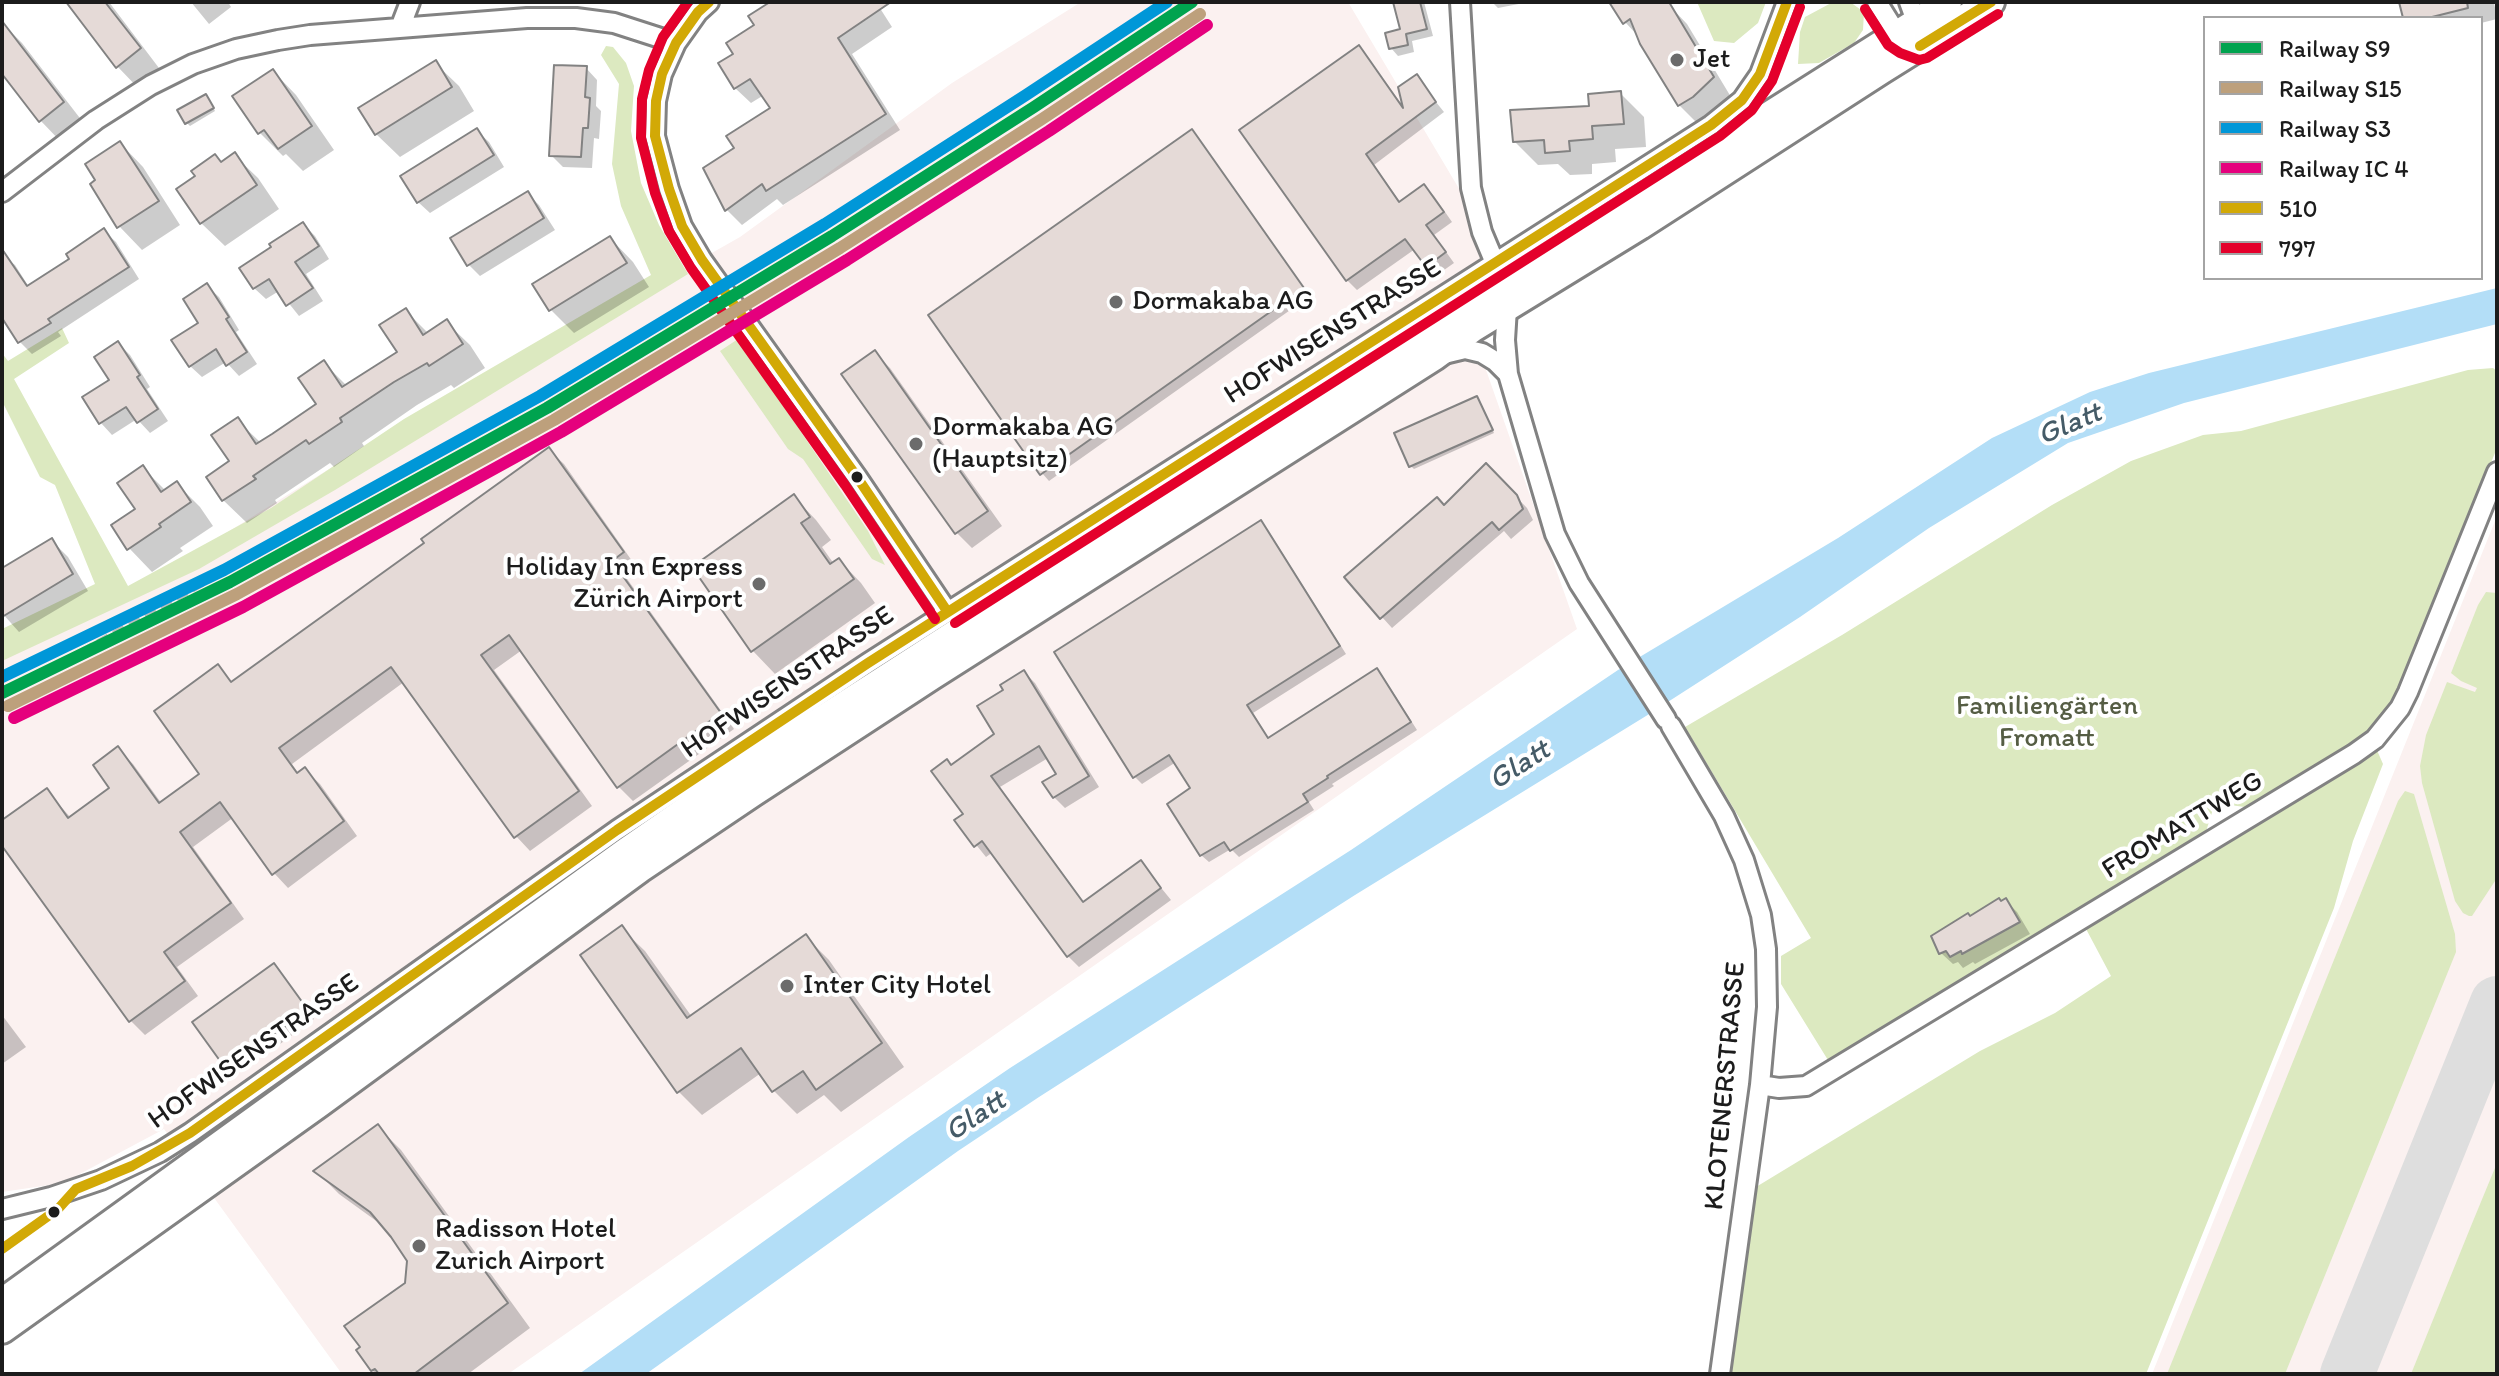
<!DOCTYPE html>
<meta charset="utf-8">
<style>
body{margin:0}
#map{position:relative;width:2499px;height:1376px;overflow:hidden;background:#fff;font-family:Itim,sans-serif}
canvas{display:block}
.frame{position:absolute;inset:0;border:4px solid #1c1c1c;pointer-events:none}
.legend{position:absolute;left:2203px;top:16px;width:280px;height:264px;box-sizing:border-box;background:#fff;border:2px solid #a4a4a4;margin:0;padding:10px 14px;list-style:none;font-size:24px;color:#1c1c1c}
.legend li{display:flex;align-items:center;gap:16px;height:40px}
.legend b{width:40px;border:2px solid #a4a4a4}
</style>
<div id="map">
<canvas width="2499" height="1376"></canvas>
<div class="frame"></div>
<ul class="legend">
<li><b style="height:10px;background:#00a34f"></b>Railway S9</li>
<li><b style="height:10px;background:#bda07c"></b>Railway S15</li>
<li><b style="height:10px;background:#0097d8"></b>Railway S3</li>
<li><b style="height:10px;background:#e5007d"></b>Railway IC 4</li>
<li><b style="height:10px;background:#d2a906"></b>510</li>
<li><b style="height:10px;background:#e4002b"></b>797</li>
</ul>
</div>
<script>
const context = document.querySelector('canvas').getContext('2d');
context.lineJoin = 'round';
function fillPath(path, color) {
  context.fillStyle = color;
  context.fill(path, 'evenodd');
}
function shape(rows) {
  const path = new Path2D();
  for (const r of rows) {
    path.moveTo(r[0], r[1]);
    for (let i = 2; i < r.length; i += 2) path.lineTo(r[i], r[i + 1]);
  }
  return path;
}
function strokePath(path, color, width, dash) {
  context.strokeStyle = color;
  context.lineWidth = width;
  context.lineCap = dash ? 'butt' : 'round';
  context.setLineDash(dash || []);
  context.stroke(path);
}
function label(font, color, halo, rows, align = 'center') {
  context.font = font + ' Itim,sans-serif';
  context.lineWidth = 8;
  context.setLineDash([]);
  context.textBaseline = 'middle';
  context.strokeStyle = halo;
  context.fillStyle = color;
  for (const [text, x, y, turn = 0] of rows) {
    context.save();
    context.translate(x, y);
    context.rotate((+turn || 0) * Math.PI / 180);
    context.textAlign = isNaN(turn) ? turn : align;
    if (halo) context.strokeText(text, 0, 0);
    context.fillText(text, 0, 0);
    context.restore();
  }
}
fillPath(shape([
 [1081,2,1348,2,1483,229,1485,367,1577,629,508,1374,342,1374,164,1129,63,1183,2,1192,2,656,122,598,475,378,643,292,740,237,952,83],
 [2497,516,2497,1374,2152,1374,2406,742]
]), '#fbf1f0');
fillPath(shape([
 [1697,2,1766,2,1758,23,1734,43,1714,41],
 [1833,2,1850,2,1864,12,1863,30,1854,43,1819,63,1798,64,1800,32,1805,17],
 [606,46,613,47,626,63,634,86,631,131,641,183,659,225,688,274,335,490,199,569,2,661,2,629,95,584,55,485,40,477,2,401,2,353,8,361,62,328,69,343,14,379,128,586,271,508,404,419,651,275,621,206,612,164,619,84,601,55],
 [738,339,868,531,885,565,872,559,803,459,788,449,720,351],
 [2493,368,2497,371,2497,448,2395,699,2385,716,2364,738,2252,808,2215,803,2202,844,1831,1065,1781,984,1781,956,1811,938,1685,727,1842,635,2052,505,2131,461,2203,435,2241,431,2468,370],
 [2486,592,2497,593,2497,878,2472,916,2469,916,2463,913,2455,901,2422,783,2420,766,2426,735,2447,682,2475,692,2477,688,2461,681,2451,673,2478,605],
 [2376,748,2383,764,2353,841,2334,908,2146,1374,1729,1374,1756,1187,1980,1051,2055,1013,2111,976,2085,927],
 [2405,791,2414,794,2455,934,2456,952,2285,1374,2167,1374,2398,801],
 [2497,1163,2497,1374,2411,1374,2471,1226]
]), '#dce9c0');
fillPath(shape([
 [2497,288,2497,324,2184,403,2068,443,1929,528,1800,617,1646,716,1355,895,1039,1097,958,1151,646,1374,579,1374,909,1137,1010,1068,1351,850,1618,670,1838,538,1992,438,2090,392,2149,373]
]), '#b3def7');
fillPath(shape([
 [68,2,109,2,162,72,140,90,117,66],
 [191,2,228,2,231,7,209,24],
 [773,2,876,2,892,27,852,54,900,130,783,205,777,199,742,225,727,210,706,169,737,149,773,109,764,95,751,103,735,88,736,54],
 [1395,2,1424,2,1433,36,1412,41,1414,52,1398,56,1391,48,1402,31],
 [1492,2,1529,2,1498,8],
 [1612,2,1666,2,1687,24,1731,97,1698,124,1679,105,1639,37,1625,22],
 [2401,2,2494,2,2497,19,2481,23,2481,18,2405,18],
 [2,23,22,43,86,126,63,144,40,120,2,70],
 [1360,50,1370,61,1406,110,1416,77,1444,112,1374,165,1401,203,1424,186,1434,196,1452,222,1434,235,1454,263,1437,275,1415,249,1357,290,1347,280,1242,131],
 [435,63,459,86,474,111,400,157,376,134],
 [586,68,597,80,596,106,601,111,599,139,594,138,592,168,563,167,551,155],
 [273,71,296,95,334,150,303,171,286,154,283,156,260,133],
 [1620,93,1644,117,1646,147,1615,149,1616,162,1592,164,1592,174,1570,175,1558,164,1538,165,1515,142],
 [209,100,215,111,190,126,187,123],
 [477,131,489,142,504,167,430,213,418,202],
 [1192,131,1310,296,1049,481,1042,473],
 [120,143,143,167,180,225,142,250,119,226],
 [234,155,258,178,279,209,225,246,201,223,178,190],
 [527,193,539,205,555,230,480,276,469,265],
 [303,224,315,236,329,259,306,274,323,301,299,316,279,291,266,299,254,288],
 [104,231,116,242,139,279,58,332,61,336,32,354,20,342,2,314,2,255,15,265,29,287,72,260],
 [610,238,633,262,649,287,574,333,551,310,535,284],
 [207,286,219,297,239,330,236,332,257,364,239,376,226,362,202,377,190,366],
 [405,310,428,333,446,322,470,345,485,368,454,388,451,385,417,405,362,443,364,446,334,467,330,463,275,500,277,503,247,523,223,500,232,462,237,420,261,443,319,405,324,363,347,386,399,353],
 [118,343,130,355,150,387,147,389,168,421,150,433,137,419,112,435,101,423,85,398,112,381],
 [875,353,890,368,1002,526,972,548,957,533,844,374],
 [1477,398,1494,433,1414,469,1411,466],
 [549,450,564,464,637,568,625,576,734,729,633,801,618,786,522,650,494,670,592,806,530,851,516,836,404,682,292,764,299,774,305,770,320,784,357,836,288,888,274,873,234,817,193,847,244,919,177,967,198,996,145,1035,130,1020,2,842,2,823,47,791,71,818,112,789,118,749,133,764,162,804,202,774,218,667,233,683,427,543],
 [1486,466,1527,508,1533,520,1511,539,1504,531,1392,628,1382,617,1445,507],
 [143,468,166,491,177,484,200,507,213,526,180,548,183,551,152,572,129,548],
 [794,497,816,520,831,540,822,547,834,564,839,560,861,583,875,603,775,674,753,651,694,568],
 [1260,523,1268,530,1346,654,1253,713,1269,739,1377,670,1384,678,1417,730,1332,784,1334,786,1309,802,1314,810,1239,857,1231,849,1209,862,1201,855,1193,789,1176,762,1142,784,1134,776],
 [52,541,68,557,88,591,19,632,2,613,2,571],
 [1024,672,1035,683,1099,787,1065,808,1054,797,1058,774,1048,758,1000,787,1085,904,1141,863,1171,900,1079,967,1068,956,993,852,986,857,957,821,965,814,952,767,996,735,1005,691],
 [2006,901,2017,912,2030,934,1975,964,1973,962,1963,968,1958,962,1953,964,1941,953,1970,918],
 [621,928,645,951,692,1017,805,936,829,960,904,1067,841,1112,824,1095,797,1114,774,1091,761,1073,702,1115,679,1092],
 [274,965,314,1019,276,1047,273,1043,232,1072,194,1023],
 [2,1015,26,1047,2,1064],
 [378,1127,401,1150,530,1328,468,1374,376,1374,372,1370,363,1347,407,1284,409,1260,386,1228,339,1194,316,1171]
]), '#0003');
strokePath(shape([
 [2347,1374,2497,1003]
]), '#dedede', 54);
const building = shape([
 [66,2,105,2,141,48,116,68,66,2],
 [770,2,891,2,838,38,886,114,766,191,762,184,725,211,703,168,734,148,726,136,770,108,750,79,734,89,718,63,733,54,726,43,754,25,748,16,770,2],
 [1393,2,1420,2,1427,29,1406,34,1408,45,1389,49,1385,33,1400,29,1393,2],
 [1609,2,1669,2,1714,77,1693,97,1678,106,1640,44,1630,19,1623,24,1609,2],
 [2399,2,2467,2,2468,8,2428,18,2403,18,2399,2],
 [2,21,64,102,39,122,2,74,2,21],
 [1359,45,1403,108,1398,87,1417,74,1436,102,1366,154,1399,202,1424,184,1444,212,1426,225,1446,252,1426,267,1405,239,1346,281,1239,130,1359,45],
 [436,60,452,87,375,135,358,108,436,60],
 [554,65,587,66,585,97,590,98,588,128,583,128,581,157,549,156,554,65],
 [273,69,312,126,278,149,264,130,258,134,232,96,273,69],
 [1621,91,1624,124,1592,126,1593,139,1569,141,1570,151,1545,153,1544,140,1513,142,1510,110,1589,106,1588,94,1621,91],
 [206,94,214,108,185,124,177,110,206,94],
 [477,128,494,155,417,203,400,176,477,128],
 [1192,129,1304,288,1040,475,928,315,1192,129],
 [120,141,159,201,117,228,90,184,95,180,85,164,120,141],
 [235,152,257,185,200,224,176,189,195,176,191,171,215,154,221,162,235,152],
 [528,191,544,218,467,266,450,238,528,191],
 [303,222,319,246,295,262,313,288,286,306,269,279,253,289,239,268,271,247,269,244,303,222],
 [104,228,129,267,48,319,51,323,18,343,2,318,2,249,27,286,69,259,66,254,104,228],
 [610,236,627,263,549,311,532,284,610,236],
 [207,283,229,317,226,319,247,352,226,366,216,349,189,367,171,340,198,323,183,299,207,283],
 [406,308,423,335,447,319,463,344,429,366,427,363,394,382,340,418,342,422,309,444,306,440,253,476,256,479,222,501,206,477,229,461,211,435,238,417,256,444,272,434,316,404,298,378,324,360,342,387,397,352,379,325,406,308],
 [118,341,140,375,137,377,158,409,137,423,126,407,99,424,82,397,109,380,94,357,118,341],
 [875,350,988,511,955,534,841,374,875,350],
 [1477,396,1493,430,1409,467,1394,433,1477,396],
 [549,447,624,552,612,561,721,713,617,788,509,635,481,655,579,791,514,838,391,667,279,748,297,773,305,767,344,821,272,875,220,802,180,832,231,903,164,952,185,981,129,1022,2,846,2,820,47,788,68,818,109,788,93,765,118,746,159,803,199,774,154,711,218,664,231,682,424,543,421,539,549,447],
 [1486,463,1517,495,1523,509,1499,530,1492,522,1380,619,1344,577,1437,497,1444,505,1486,463],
 [143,465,161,492,177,481,191,502,159,524,161,527,127,550,111,525,135,509,117,483,143,465],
 [794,494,810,517,801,523,830,564,839,558,854,579,751,652,692,567,794,494],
 [1261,520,1340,646,1247,705,1268,738,1377,668,1411,722,1327,776,1328,778,1303,794,1308,802,1230,851,1224,842,1200,856,1167,804,1190,788,1169,755,1133,778,1054,652,1261,520],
 [52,538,73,574,2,617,2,568,52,538],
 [1024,670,1089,776,1053,798,1042,782,1056,774,1039,746,991,776,1083,902,1141,860,1161,888,1067,957,982,841,974,847,954,820,963,814,931,771,947,759,951,765,994,734,977,706,1003,690,1000,685,1024,670],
 [1999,898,2001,901,2006,898,2020,922,1962,954,1961,951,1950,957,1946,951,1939,954,1931,936,1968,913,1970,916,1999,898],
 [622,925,687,1018,806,934,882,1043,816,1090,803,1071,772,1092,741,1048,677,1093,580,955,622,925],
 [274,963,308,1010,267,1040,264,1036,223,1065,192,1022,274,963],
 [378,1124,508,1303,414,1374,379,1374,375,1369,371,1371,356,1350,360,1347,344,1326,405,1283,407,1261,391,1237,370,1212,313,1171,378,1124]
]);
fillPath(building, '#e5dad7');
strokePath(building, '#828282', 2);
const street = shape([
 [709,2,698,12,676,43,662,74,656,101,655,136,669,189,682,226,702,260,857,477,947,611],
 [1460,2,1471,188,1482,232,1495,263],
 [1877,2,1897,34,1906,41],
 [1909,2,1920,32],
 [400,28,410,2],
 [2,192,96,120,151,85,193,64,236,49,278,40,310,35,527,18,576,18,614,23,676,43],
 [1507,308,1505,340,1508,374,1555,534,1579,583,1666,719],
 [1444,354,1465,349,1482,353,1495,361,1508,374],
 [1671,726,1724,816,1744,860,1761,915,1766,949,1767,1007,1760,1085,1720,1374],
 [1760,1085,1779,1088,1806,1086,2354,754,2375,739,2400,708,2408,692,2497,472],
 [2,1209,51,1197,101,1180,160,1152,190,1133,617,830,868,663,1711,125,1742,100,1760,74,1787,2]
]);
const secondary = shape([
 [2,1302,625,852,745,769,1268,432,1948,2],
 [2,1330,319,1104,640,869,753,793,932,676,1434,357,1472,329,1640,226,1882,70,1991,2]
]);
strokePath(street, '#828282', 24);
strokePath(secondary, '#828282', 32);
strokePath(street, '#fff', 18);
strokePath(secondary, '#fff', 26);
strokePath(shape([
 [2,692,75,655,269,547]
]), '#bebebe', 6, [12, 6]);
strokePath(shape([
 [709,2,698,12,676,43,662,74,656,101,655,136,669,189,682,226,702,260,857,477,947,611],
 [1920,46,1991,2],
 [2,1249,58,1209,76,1189,132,1166,190,1133,617,830,868,663,1711,125,1742,100,1760,74,1787,2]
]), '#d2a906', 10);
strokePath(shape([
 [688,2,663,37,649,70,642,99,641,138,655,193,669,231,691,268,845,485,935,619],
 [1865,9,1888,45,1900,53,1919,60,1927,58,1998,14],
 [955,623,1720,136,1752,110,1772,81,1800,7]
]), '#e4002b', 10);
strokePath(shape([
 [2,693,230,582,547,408,832,236,1034,107,1192,2]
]), '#00a34f', 12);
strokePath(shape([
 [8,706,237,594,554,420,840,248,1042,119,1200,14]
]), '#bda07c', 12);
strokePath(shape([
 [2,677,224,570,540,396,825,224,1026,95,1167,2]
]), '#0097d8', 12);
strokePath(shape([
 [14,718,243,607,561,432,847,260,1049,131,1207,25]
]), '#e5007d', 12);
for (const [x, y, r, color] of [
 [1677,60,8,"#6b6b6b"],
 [1116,302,8,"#6b6b6b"],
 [916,444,8,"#6b6b6b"],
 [857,477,7,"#1c1c1c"],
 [759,584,8,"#6b6b6b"],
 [787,986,8,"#6b6b6b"],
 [54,1212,7,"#1c1c1c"],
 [419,1246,8,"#6b6b6b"]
]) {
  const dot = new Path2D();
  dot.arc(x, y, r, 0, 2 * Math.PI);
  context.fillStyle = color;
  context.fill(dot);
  strokePath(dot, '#fff', 3);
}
label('28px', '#1c1c1c', '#fff', [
 ["Jet",1693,60],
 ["Dormakaba AG",1132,302],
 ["Dormakaba AG",932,428],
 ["(Hauptsitz)",932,460],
 ["Holiday Inn Express",743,568,"right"],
 ["Zürich Airport",743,600,"right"],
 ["Inter City Hotel",803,986],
 ["Radisson Hotel",435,1230],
 ["Zurich Airport",435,1262]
], 'left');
label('28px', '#1c1c1c', '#fff', [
 ["HOFWISENSTRASSE",1333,332,-32],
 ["HOFWISENSTRASSE",788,683,-34],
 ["FROMATTWEG",2183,826,-31],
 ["HOFWISENSTRASSE",254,1052,-35],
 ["KLOTENERSTRASSE",1726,1086,-85]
]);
label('28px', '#555d44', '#fff', [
 ["Familiengärten",2047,707],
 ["Fromatt",2047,739]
]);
label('italic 30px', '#455b67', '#fff', [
 ["Glatt",2070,425,-23],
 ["Glatt",1520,766,-33],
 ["Glatt",976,1117,-34]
]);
</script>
